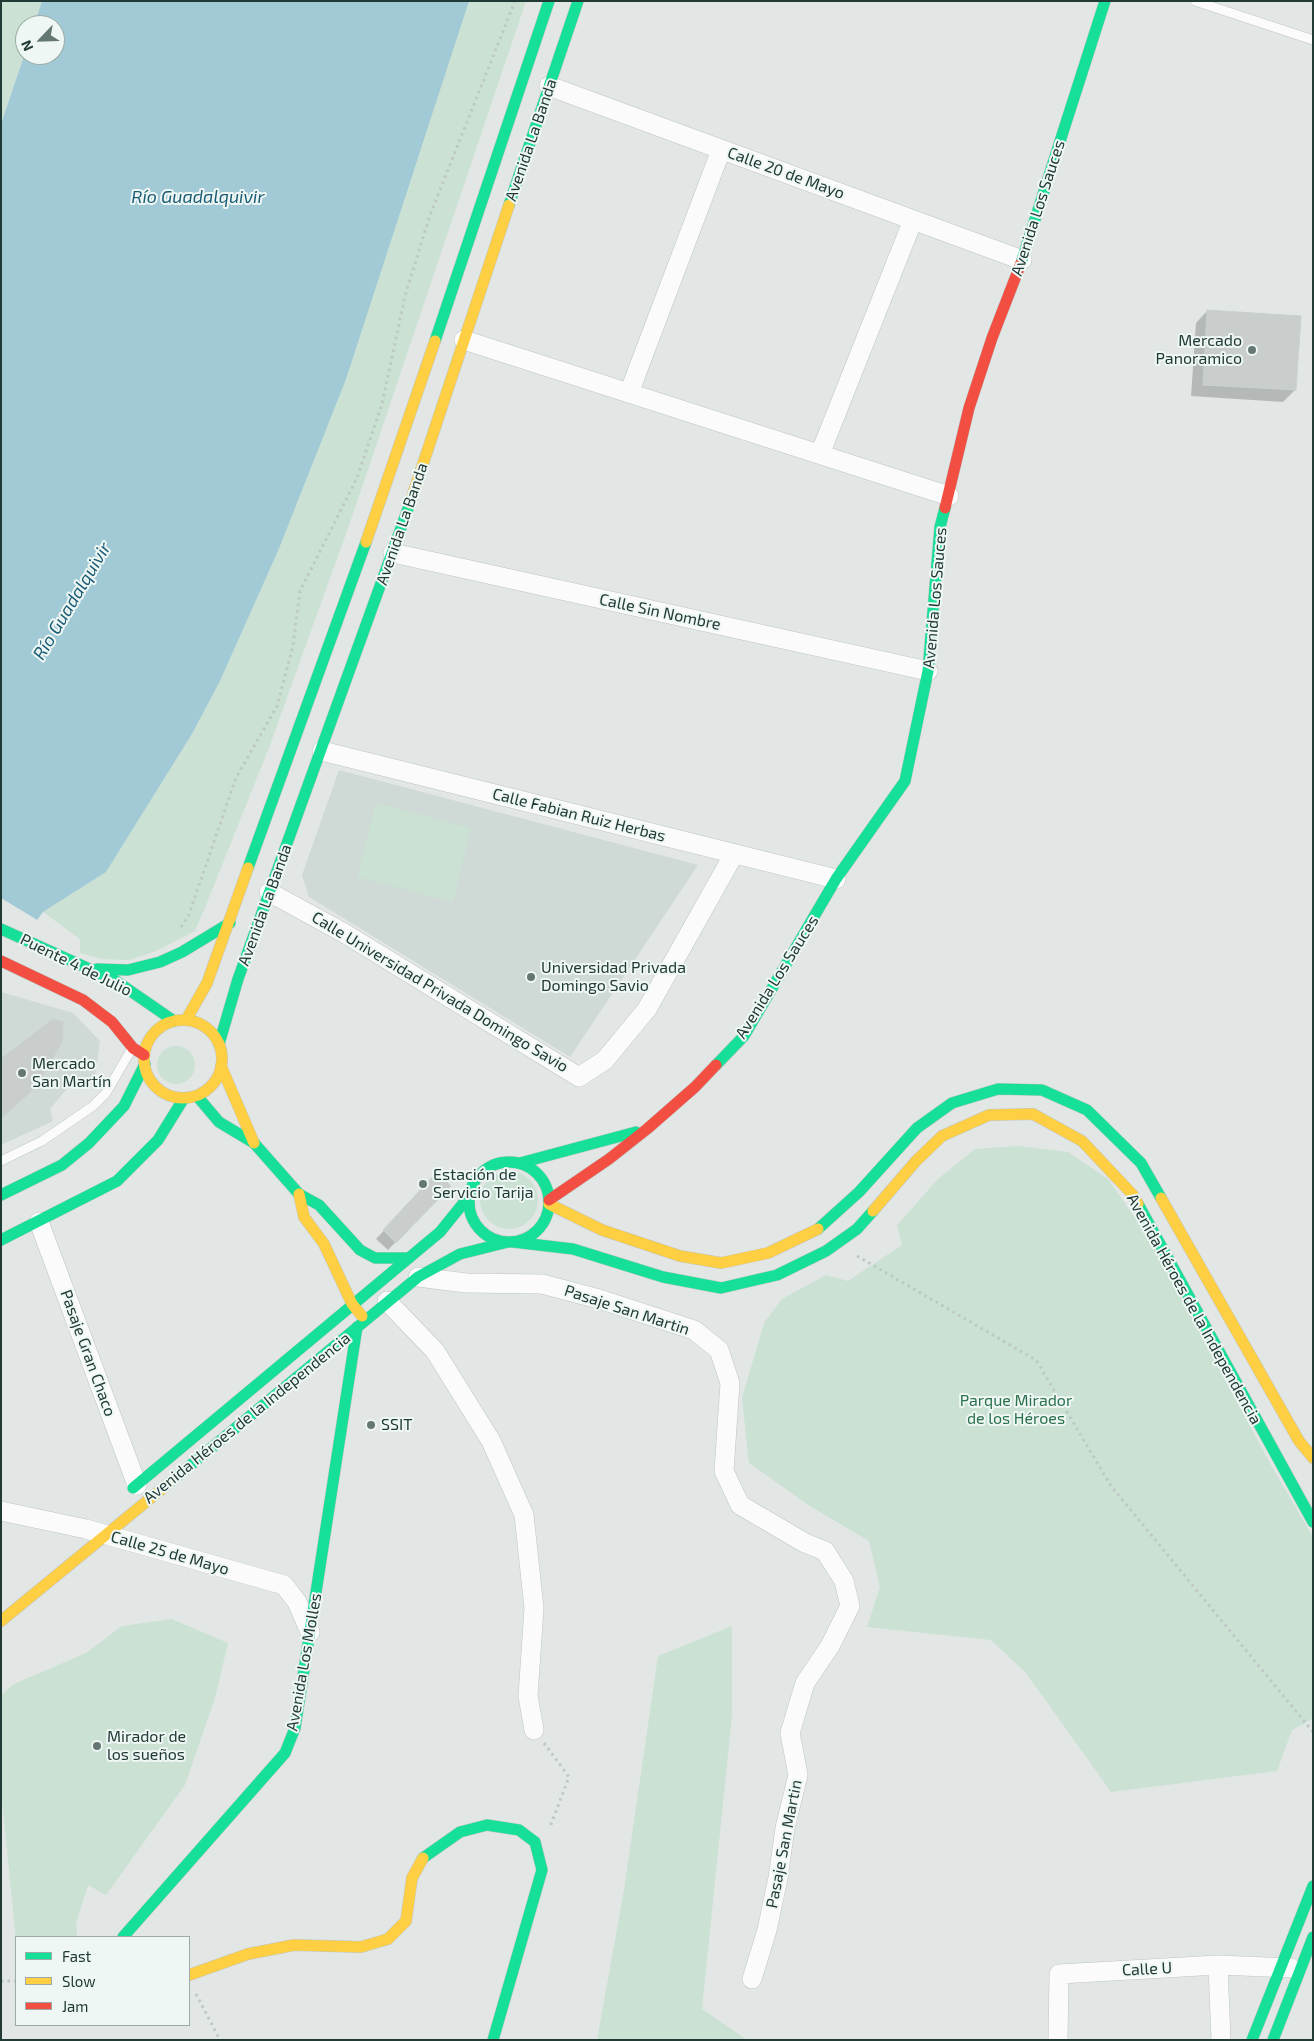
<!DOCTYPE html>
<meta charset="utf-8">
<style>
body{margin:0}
#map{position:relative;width:1314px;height:2041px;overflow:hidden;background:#e2e7e5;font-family:"Exo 2",sans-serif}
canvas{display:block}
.frame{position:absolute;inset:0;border:2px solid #203a36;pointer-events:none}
.legend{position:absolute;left:15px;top:1936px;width:175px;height:90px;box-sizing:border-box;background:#eff7f4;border:1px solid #9caba8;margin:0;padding:6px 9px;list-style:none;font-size:15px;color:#203a36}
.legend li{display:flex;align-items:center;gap:10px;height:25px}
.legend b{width:25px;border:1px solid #9caba8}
.north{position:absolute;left:15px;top:15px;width:50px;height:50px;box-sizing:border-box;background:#eff7f4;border:1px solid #9caba8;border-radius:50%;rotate:246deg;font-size:14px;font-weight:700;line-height:20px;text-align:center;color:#203a36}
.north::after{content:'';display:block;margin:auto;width:18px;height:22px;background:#647773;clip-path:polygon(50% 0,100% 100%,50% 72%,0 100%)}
</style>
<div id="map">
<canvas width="1314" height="2041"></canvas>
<div class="frame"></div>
<ul class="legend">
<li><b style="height:6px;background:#16e098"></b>Fast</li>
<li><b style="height:6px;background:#ffcf43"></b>Slow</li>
<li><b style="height:6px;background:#f24e42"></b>Jam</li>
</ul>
<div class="north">N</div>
</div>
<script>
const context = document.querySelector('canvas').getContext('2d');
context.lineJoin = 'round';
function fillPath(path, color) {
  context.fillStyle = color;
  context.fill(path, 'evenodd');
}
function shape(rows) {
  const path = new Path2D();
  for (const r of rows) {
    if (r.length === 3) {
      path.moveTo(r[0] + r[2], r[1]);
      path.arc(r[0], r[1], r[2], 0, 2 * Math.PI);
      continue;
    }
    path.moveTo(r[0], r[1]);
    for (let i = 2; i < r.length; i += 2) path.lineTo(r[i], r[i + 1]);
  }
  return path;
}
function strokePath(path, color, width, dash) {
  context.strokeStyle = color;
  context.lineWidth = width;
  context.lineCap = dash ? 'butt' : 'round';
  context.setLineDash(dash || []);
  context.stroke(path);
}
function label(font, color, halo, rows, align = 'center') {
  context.font = font + ' "Exo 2",sans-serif';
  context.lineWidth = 4;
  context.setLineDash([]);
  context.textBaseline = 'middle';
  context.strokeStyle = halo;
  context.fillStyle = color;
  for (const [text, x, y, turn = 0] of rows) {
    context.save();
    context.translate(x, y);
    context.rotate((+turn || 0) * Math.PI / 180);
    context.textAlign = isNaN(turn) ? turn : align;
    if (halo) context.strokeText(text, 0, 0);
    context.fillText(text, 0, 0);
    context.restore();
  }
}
fillPath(shape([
 [339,770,698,865,570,1057,309,897,302,875],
 [1,992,73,1013,100,1041,94,1083,75,1079,50,1109,53,1121,1,1145]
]), '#cfd9d5');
fillPath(shape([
 [1,1,42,1,34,25,25,25,25,53,1,124],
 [466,1,526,1,353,514,270,745,202,915,195,931,156,951,129,960,102,959,80,953,80,939,43,912,106,872,192,734,220,681,278,551],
 [376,803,471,828,453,902,357,877],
 [176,1065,19],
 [1018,1146,1068,1152,1108,1179,1147,1235,1271,1465,1313,1537,1313,1719,1292,1730,1277,1771,1111,1792,1026,1673,991,1640,867,1627,880,1587,869,1541,810,1506,749,1463,742,1398,764,1323,782,1299,826,1275,848,1281,902,1245,897,1225,938,1179,975,1149],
 [509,1200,29],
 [172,1619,228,1643,215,1698,185,1785,106,1895,88,1885,76,1923,77,1937,16,1937,16,1941,1,1790,1,1695,14,1684,86,1653,122,1626],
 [732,1626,732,1715,702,2009,747,2040,597,2040,624,1890,658,1656]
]), '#cae1d3');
fillPath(shape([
 [42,1,469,1,346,379,278,551,220,681,192,734,106,872,43,912,1,969,1,124,25,53,25,55,55,55,55,25,34,25]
]), '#a2cad6');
fillPath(shape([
 [1,898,39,921,1,971]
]), '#e2e7e5');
fillPath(shape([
 [1207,311,1295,390,1283,402,1191,396,1196,323],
 [429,1182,450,1186,388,1250,376,1239]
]), '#0003');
const building = shape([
 [1207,310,1301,316,1296,390,1203,385,1207,310],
 [53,1019,63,1022,62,1042,36,1087,1,1118,1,1059,53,1019],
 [437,1172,451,1186,396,1243,383,1230,437,1172]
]);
fillPath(building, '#c9cecd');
strokePath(building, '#cad0ce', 1);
const lane = shape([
 [1195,1,1313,40],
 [1,1161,42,1141,93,1106,106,1093,131,1050]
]);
const street = shape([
 [549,86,1022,260],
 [464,340,949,496],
 [629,393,721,150],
 [820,454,913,220],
 [393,553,928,671],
 [322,751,836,879],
 [269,892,344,933,579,1077,605,1060,647,1009,734,854],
 [39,1222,137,1485],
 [418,1277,466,1283,542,1284,599,1299,694,1330,719,1350,730,1383,724,1471,740,1505,805,1543,825,1551,844,1581,850,1606,830,1646,805,1683,790,1733,798,1775,785,1828,778,1878,767,1930,752,1979],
 [387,1301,435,1351,491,1441,524,1515,534,1608,528,1696,534,1730],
 [1,1511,86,1529,284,1585,297,1602,310,1632],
 [1218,1965,1221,2040],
 [1058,2040,1059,1974,1218,1965,1291,1968]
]);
const fast = shape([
 [509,205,578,1],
 [1021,263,1105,1],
 [435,341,549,1],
 [248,868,366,542],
 [1,929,116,981,174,1021],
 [97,969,128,970,160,962,182,952,230,923],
 [219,1044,238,979,410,503],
 [716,1065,744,1036,836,879,905,781,928,671,940,527,945,508],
 [197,1096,219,1122,254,1143,299,1194,319,1205,360,1250,375,1258,409,1258],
 [509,1202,40],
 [520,1163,636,1132],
 [1,1195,62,1165,89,1143,124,1106,145,1064],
 [1138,1204,1313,1522],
 [818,1229,859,1192,917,1128,952,1103,998,1089,1042,1090,1087,1110,1141,1163,1161,1198],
 [1,1240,117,1181,158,1140,184,1098],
 [513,1242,573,1249,663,1277,721,1288,777,1275,826,1251,857,1229,873,1211],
 [169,1483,418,1277,460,1254,508,1242],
 [133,1488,440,1232,470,1195],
 [423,1858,460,1832,487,1825,519,1830,535,1842,542,1870,493,2040],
 [123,1937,285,1753,295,1728,357,1327],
 [1252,2040,1313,1886],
 [1273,2040,1313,1937]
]);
const slow = shape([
 [410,503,509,205],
 [366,542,435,341],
 [186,1020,207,983,248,868],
 [183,1059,39],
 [221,1066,254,1143],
 [299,1194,304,1217,324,1244,352,1304,362,1316],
 [1161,1198,1299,1441,1313,1458],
 [549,1204,602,1230,680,1256,721,1263,768,1253,818,1229],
 [873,1211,916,1161,942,1136,989,1115,1033,1114,1082,1141,1133,1195,1138,1204],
 [1,1621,169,1483],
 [189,1975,248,1954,294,1945,361,1947,388,1939,406,1921,412,1878,423,1858]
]);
const jam = shape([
 [945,508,969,408,992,338,1021,263],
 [1,961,83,1000,112,1022,133,1048,144,1055],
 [549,1200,609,1159,647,1129,695,1087,716,1065]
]);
strokePath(lane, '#bfc4c2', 10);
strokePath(street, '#bfc4c2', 20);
strokePath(fast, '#bec5c3', 12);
strokePath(slow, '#bec5c3', 12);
strokePath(jam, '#bec5c3', 12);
strokePath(shape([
 [181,927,188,917,236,778,277,706,293,646,300,591,357,478,382,404,405,296,430,215,515,1],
 [857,1256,1036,1360,1111,1486,1313,1732],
 [544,1743,569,1777,550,1827],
 [1,1981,16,1981],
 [196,1994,220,2040]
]), '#bfc8c6', 3, [2.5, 4]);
strokePath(lane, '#fbfbfb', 9);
strokePath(street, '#fbfbfb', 19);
strokePath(fast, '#16e098', 11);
strokePath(slow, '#ffcf43', 11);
strokePath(jam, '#f24e42', 11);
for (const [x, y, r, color] of [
 [1252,350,5,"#647773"],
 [531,977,5,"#647773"],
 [22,1073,5,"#647773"],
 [423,1184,5,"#647773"],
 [371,1425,5,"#647773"],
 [97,1746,5,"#647773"]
]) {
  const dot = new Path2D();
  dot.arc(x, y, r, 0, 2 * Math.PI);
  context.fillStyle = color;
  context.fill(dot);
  strokePath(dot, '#eff7f4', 2);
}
label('16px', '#203a36', '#eff7f4', [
 ["Avenida La Banda",531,140,-71],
 ["Calle 20 de Mayo",786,173,20],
 ["Avenida Los Sauces",1038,208,-72],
 ["Avenida La Banda",402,524,-71],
 ["Avenida Los Sauces",935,598,-85],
 ["Calle Sin Nombre",660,612,12],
 ["Calle Fabian Ruiz Herbas",579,815,14],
 ["Avenida La Banda",265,905,-70],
 ["Puente 4 de Julio",76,965,26],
 ["Avenida Los Sauces",777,977,-58],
 ["Calle Universidad Privada Domingo Savio",440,992,31],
 ["Avenida Héroes de la Independencia",1194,1309,61],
 ["Pasaje San Martin",627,1310,18],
 ["Pasaje Gran Chaco",88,1353,70],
 ["Avenida Héroes de la Independencia",247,1418,-39],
 ["Calle 25 de Mayo",170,1553,16],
 ["Avenida Los Molles",304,1662,-80],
 ["Pasaje San Martin",784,1844,-79],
 ["Calle U",1147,1969,-3]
]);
label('16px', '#203a36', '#eff7f4', [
 ["Mercado",1242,341,"right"],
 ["Panoramico",1242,359,"right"],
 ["Universidad Privada",541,968],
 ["Domingo Savio",541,986],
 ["Mercado",32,1064],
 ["San Martín",32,1082],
 ["Estación de",433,1175],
 ["Servicio Tarija",433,1193],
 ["SSIT",381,1425],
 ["Mirador de",107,1737],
 ["los sueños",107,1755]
], 'left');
label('16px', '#2a714d', '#eff7f4', [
 ["Parque Mirador",1016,1401],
 ["de los Héroes",1016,1419]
]);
label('italic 18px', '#1a5d76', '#eff7f4', [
 ["Río Guadalquivir",198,197],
 ["Río Guadalquivir",72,601,-59]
]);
</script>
